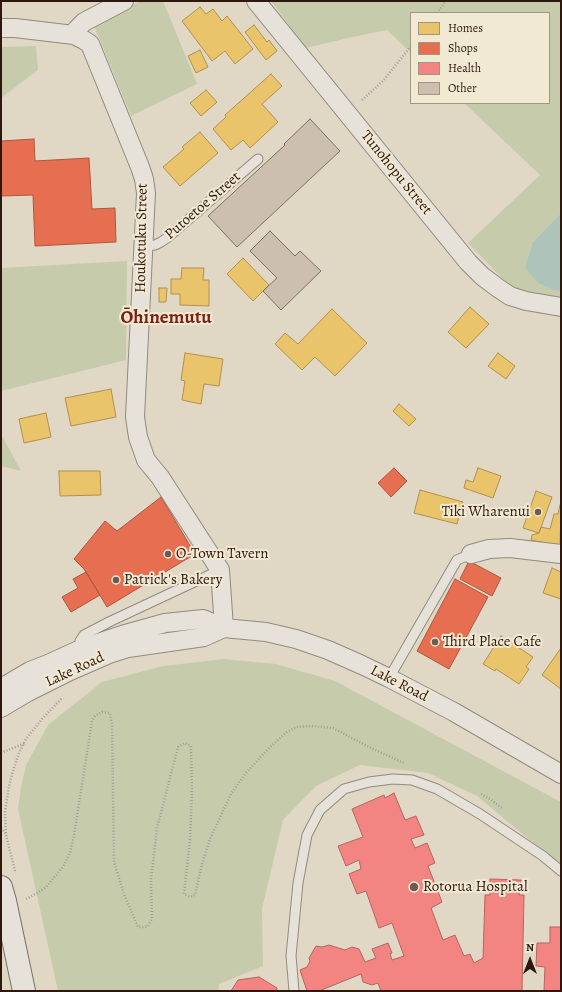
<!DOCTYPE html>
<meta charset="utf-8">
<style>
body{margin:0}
#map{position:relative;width:562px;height:992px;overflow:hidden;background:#e0d8c5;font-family:Alegreya,serif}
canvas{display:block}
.frame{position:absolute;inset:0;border:2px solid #2d170e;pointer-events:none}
.legend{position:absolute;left:410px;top:12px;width:140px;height:92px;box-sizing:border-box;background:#f2e9d2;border:1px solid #a39584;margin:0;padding:5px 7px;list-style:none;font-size:12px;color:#2d170e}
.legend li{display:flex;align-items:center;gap:8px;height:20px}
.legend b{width:20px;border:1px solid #a39584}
.north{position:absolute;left:510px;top:940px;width:40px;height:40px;-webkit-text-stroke:3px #f2e9d2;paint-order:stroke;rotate:0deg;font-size:11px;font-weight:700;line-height:16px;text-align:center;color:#2d170e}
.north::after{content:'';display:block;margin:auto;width:14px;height:18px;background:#2d170e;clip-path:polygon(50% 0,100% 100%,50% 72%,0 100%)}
</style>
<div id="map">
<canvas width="562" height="992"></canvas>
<div class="frame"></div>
<ul class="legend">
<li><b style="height:11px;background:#e9c46a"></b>Homes</li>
<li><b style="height:11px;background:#e76f51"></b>Shops</li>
<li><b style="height:11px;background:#f28482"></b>Health</li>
<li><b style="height:11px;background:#cdbfb0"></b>Other</li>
</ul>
<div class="north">N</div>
</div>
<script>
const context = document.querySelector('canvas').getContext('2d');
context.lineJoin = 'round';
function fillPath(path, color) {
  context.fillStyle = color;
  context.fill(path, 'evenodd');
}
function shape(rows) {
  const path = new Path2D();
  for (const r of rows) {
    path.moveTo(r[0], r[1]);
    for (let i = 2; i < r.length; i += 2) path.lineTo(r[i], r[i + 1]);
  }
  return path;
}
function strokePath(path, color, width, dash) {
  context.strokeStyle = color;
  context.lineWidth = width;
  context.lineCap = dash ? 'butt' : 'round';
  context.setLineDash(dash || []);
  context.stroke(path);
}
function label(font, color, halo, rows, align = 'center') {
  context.font = font + ' Alegreya,serif';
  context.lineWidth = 4;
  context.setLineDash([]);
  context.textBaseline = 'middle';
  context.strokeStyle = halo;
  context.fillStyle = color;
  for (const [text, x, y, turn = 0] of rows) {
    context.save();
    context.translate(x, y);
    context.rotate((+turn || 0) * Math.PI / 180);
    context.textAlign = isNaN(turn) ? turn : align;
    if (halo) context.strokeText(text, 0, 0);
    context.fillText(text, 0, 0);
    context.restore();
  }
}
fillPath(shape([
 [140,1,163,1,197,84,131,116,94,26],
 [271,1,561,1,561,213,533,242,554,290,561,291,561,299,533,296,517,290,507,283,468,243,540,175,464,103,549,103,549,13,411,13,411,53,387,30,348,38,306,48],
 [36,46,38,70,1,98,1,47],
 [127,261,126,360,1,391,1,268],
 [1,434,21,471,1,466],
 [224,659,276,664,335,681,561,802,561,866,477,796,428,773,360,765,316,786,283,820,262,909,263,966,219,984,218,991,58,991,18,809,21,787,26,765,48,725,102,682,163,666]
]), '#c6ccab');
fillPath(shape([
 [561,213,561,291,554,290,538,283,525,268,533,242]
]), '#aec4ba');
const homes = shape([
 [200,7,206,14,213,9,222,21,227,16,253,49,235,64,225,51,212,61,182,21,200,7],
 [254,25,267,42,269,40,277,51,266,60,245,32,254,25],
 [200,50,208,67,196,73,188,56,200,50],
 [271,74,282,86,262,104,278,122,250,148,243,140,231,150,213,129,226,117,225,115,271,74],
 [206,90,217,102,201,116,190,103,206,90],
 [200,132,218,153,180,186,163,167,184,149,182,147,200,132],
 [243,258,269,285,253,301,227,274,243,258],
 [182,268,204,268,203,280,209,280,209,306,180,305,180,294,171,294,171,279,181,279,182,268],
 [159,288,167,288,166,302,159,302,159,288],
 [470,307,489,324,466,348,448,332,470,307],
 [332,309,367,343,335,376,315,357,302,370,275,344,285,333,298,344,332,309],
 [185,353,223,359,219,386,204,384,201,404,182,400,185,381,181,380,185,353],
 [498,353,515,366,506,379,488,366,498,353],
 [111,389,116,417,71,426,65,398,111,389],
 [399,404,416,419,409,426,393,411,399,404],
 [46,413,51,437,24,443,19,419,46,413],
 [478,468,501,476,493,498,464,488,466,480,473,482,478,468],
 [59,471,100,471,101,495,60,496,59,471],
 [420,490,463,502,457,524,414,513,420,490],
 [536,491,552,497,539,533,523,528,536,491],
 [560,505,561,505,560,546,531,540,532,535,539,533,541,527,550,529,554,514,558,514,560,505],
 [552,568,561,572,561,599,543,593,552,568],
 [501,636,533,657,526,667,529,669,519,684,496,669,495,671,483,664,501,636],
 [561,648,561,689,542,675,561,648]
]);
fillPath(homes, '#e9c46a');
strokePath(homes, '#b1904e', 1);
const shops = shape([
 [34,139,35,161,89,158,92,209,115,208,116,242,35,246,33,195,1,196,1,141,34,139],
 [394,468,407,481,391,497,378,483,394,468],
 [161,497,195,554,107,607,84,569,74,559,105,521,117,531,161,497],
 [469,561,501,578,492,596,460,579,469,561],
 [86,572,100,595,71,612,62,597,78,588,73,579,86,572],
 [455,579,488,597,449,669,417,651,455,579]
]);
fillPath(shops, '#e76f51');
strokePath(shops, '#af553d', 1);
const health = shape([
 [394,793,405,820,416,816,424,835,411,839,415,848,427,843,435,863,428,866,442,902,431,908,443,940,455,935,464,956,470,954,474,963,483,958,485,895,490,895,490,879,521,880,519,895,524,895,522,991,381,991,378,983,372,985,363,982,361,974,319,991,307,991,300,970,307,967,310,961,309,958,316,946,322,947,329,945,345,950,352,947,359,949,365,962,376,958,372,949,388,943,392,953,390,954,392,960,404,956,392,923,379,928,366,891,357,894,349,874,361,869,359,860,346,866,338,846,363,837,352,809,384,795,385,798,394,793],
 [550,927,561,927,561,991,544,991,545,967,536,966,537,943,550,943,550,927],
 [259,977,277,988,277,991,231,991,238,980,259,977]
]);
fillPath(health, '#f28482');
strokePath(health, '#b7635f', 1);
const building = shape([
 [310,119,340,151,237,247,208,216,285,145,284,144,310,119],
 [270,231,295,256,300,251,321,271,281,310,263,291,277,278,250,251,270,231]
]);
fillPath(building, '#cdbfb0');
strokePath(building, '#787066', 1);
const lane = shape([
 [143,246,155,245,161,242,167,238,258,159],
 [83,649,80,641,84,635,111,621,220,570],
 [389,678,457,560,471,554],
 [294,991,291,956,298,883,307,835,320,810,344,789,369,782,393,779,412,780,437,789,480,814,543,856,561,871]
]);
const street = shape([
 [256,1,468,262,482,276,498,288,510,296,526,301,561,307],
 [1,28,15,28,74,35,84,40,90,44,140,167,144,179,146,193,135,417,138,437,146,460,160,477,220,570,224,628],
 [74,35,77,29,84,22,124,1],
 [471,554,489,549,510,548,561,554],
 [1,688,30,671,48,664,83,648,122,635,165,623,203,619,224,628,266,632,296,639,328,650,362,665,389,678,454,712,561,774],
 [1,708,28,692,70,671,109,654,128,648,204,637,224,628]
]);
const secondary = shape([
 [1,887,5,901,24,991]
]);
strokePath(lane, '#918a7e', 11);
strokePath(street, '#918a7e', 20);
strokePath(secondary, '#787066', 24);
strokePath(shape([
 [437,13,446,1],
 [362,100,383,81,411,46],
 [1,753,25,743],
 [481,794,490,799,502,808],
 [1,828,6,834],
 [15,871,6,835,5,812,9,786,13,771,19,753,26,739,42,719,62,698],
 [26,899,39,892,46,887,63,867,70,853,74,835,92,721,95,716,102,712,110,713,112,724,114,862,124,894,138,927,147,927,152,919,151,880,157,828,178,747,185,743,191,746,192,791,190,840,184,894,190,897,195,895,202,864,210,839,231,794,246,773,269,748,287,732,297,727,311,726,333,728,373,749,404,763]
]), '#a49e96', 2.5, [1, 2]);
strokePath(lane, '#e7e2d9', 9);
strokePath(street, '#e7e2d9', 18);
strokePath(secondary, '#e7e2d9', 22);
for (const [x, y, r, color] of [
 [538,512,4,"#6c5b4e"],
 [168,554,4,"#6c5b4e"],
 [116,580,4,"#6c5b4e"],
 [435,642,4,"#6c5b4e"],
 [414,887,5,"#6c5b4e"]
]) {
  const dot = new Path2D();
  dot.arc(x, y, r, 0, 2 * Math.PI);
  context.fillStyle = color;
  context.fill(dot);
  strokePath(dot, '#f2e9d2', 1.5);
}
label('15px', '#2d170e', '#f2e9d2', [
 ["Tunohopu Street",396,173,51],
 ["Putoetoe Street",203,206,-41],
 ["Houkotuku Street",142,238,-89],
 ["Lake Road",75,670,-25],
 ["Lake Road",399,684,27]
]);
label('15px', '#2d170e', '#f2e9d2', [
 ["Tiki Wharenui",530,512,"right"],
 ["O-Town Tavern",176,554],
 ["Patrick's Bakery",124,580],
 ["Third Place Cafe",443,642],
 ["Rotorua Hospital",423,887]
], 'left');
label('bold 19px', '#7a1f14', '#f2e9d2', [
 ["Ōhinemutu",166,318]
]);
</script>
